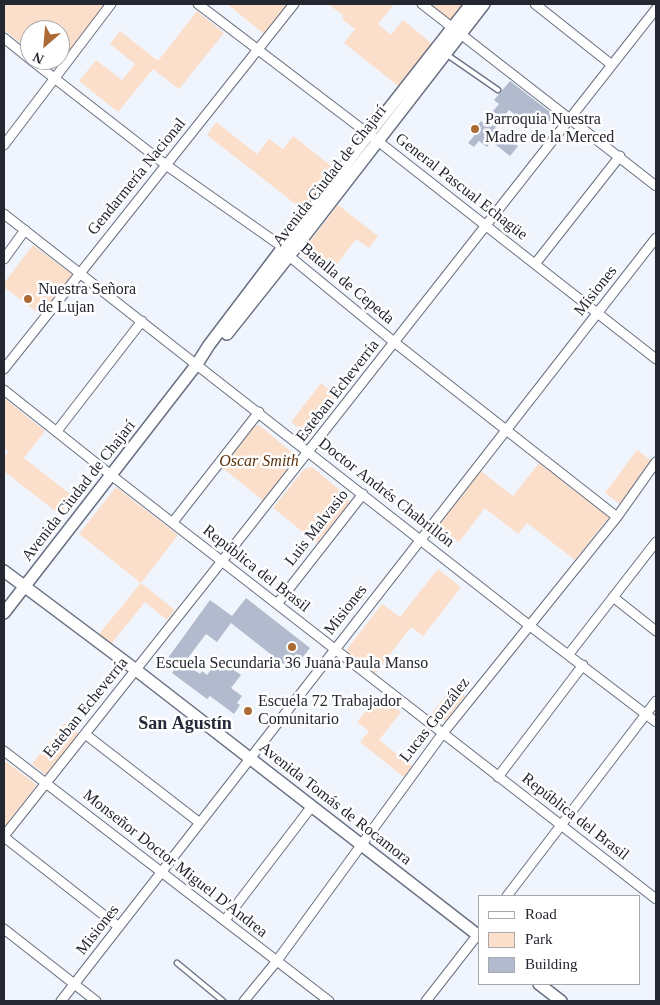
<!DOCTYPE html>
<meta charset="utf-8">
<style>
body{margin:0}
#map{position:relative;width:660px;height:1005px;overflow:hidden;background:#f0f4fc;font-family:Georgia,serif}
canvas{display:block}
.frame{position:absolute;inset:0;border:5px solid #24272f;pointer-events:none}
.legend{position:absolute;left:478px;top:895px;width:162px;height:90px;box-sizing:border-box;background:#fff;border:1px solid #a7a9ac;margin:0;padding:6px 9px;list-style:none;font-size:15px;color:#24272f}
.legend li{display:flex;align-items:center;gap:10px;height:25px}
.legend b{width:25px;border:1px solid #a7a9ac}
.north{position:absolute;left:20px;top:20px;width:50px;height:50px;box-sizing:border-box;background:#fff;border:1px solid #a7a9ac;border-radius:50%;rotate:207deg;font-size:14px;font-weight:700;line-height:20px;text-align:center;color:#24272f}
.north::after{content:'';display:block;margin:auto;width:18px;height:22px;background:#ac6a35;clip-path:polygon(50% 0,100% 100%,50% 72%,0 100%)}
</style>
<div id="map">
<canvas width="660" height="1005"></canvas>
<div class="frame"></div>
<ul class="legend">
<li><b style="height:6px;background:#fff"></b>Road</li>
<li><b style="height:14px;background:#fbdfcb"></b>Park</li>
<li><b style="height:14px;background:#b2bacd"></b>Building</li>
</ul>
<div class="north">N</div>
</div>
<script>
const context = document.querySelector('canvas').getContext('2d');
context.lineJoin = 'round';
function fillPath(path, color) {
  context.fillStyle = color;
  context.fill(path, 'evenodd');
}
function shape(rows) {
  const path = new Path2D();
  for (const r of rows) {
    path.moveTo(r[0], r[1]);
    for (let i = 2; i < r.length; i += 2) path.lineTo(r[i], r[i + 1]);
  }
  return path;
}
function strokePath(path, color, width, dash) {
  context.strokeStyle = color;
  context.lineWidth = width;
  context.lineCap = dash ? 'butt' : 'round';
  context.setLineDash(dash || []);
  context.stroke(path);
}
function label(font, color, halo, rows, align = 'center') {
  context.font = font + ' Georgia,serif';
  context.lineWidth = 5;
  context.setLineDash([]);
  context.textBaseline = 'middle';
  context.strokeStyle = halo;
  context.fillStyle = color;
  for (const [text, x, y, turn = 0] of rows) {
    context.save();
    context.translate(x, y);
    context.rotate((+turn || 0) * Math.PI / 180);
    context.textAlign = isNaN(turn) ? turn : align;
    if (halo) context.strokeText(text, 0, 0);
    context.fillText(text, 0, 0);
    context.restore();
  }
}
fillPath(shape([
 [4,4,106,4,55,69,42,60,60,60,60,30,30,30,30,50,4,30],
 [227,4,288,4,264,34],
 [328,4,394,4,378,24,391,35,403,20,436,47,402,89,344,43,355,29,342,19,344,16],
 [425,4,468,4,451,25],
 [197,11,224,33,179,89,153,69,118,112,79,81,96,60,122,80,135,64,110,44,120,31,158,61],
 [216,122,257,154,269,139,283,149,293,136,335,169,303,210,207,135],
 [338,205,378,236,369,248,356,239,328,276,300,254],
 [33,245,73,275,42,316,4,287,4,283],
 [321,383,339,397,309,436,291,422],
 [4,398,45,431,24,458,74,497,60,515,4,471,4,458,8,452,4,448],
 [259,425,294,454,296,460,264,501,220,466,251,427],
 [637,450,653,462,621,505,605,493],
 [539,463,609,517,575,560,527,523,518,534,485,508,459,542,438,526,481,471,513,496],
 [312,467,347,496,350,502,317,543,273,508,304,469],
 [116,487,178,535,141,583,175,610,167,620,145,602,111,644,99,634,141,583,79,534],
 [438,569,461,587,423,636,411,627,374,675,347,654,347,649,382,604,400,617],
 [454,686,465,696,446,720,441,721,431,714],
 [379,695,401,712,379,740,413,767,405,778,360,742,369,731,357,722],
 [65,723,80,734,47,776,32,764],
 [4,760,37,785,4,828]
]), '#fbdfcb');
fillPath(shape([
 [510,81,554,115,549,122,539,114,530,126,509,110,495,128,518,146,510,156,491,141,487,147,479,141,474,147,468,143,478,131,475,128,481,121,483,123,499,104,494,100],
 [246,598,310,648,292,671,231,623,217,642,206,634,184,663,200,674,202,671,207,675,214,666,220,671,225,664,241,675,231,688,242,696,237,703,240,705,234,714,210,696,207,699,172,673,175,669,165,662,210,600,232,616]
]), '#b2bacd');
const lane = shape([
 [446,54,498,90],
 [177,963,223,1001]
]);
const street = shape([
 [198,4,379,142,656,359],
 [422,4,656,186],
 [535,4,612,65],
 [4,38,30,59],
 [31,60,166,165,284,248,289,256,394,342,617,517],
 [4,145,111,4],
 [4,214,530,626,656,722],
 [4,259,25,230],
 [535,264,620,156],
 [4,369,294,4],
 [4,390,111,475,656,899],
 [57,431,142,321],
 [173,522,259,412],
 [613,597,656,631],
 [277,604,363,494],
 [569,654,656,542],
 [85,734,200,823],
 [4,751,329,1001],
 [498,777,583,665],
 [4,836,222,561,656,9],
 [4,837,119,927],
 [507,896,656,701],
 [225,920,312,806],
 [4,929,96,1001],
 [61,1001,656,238],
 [244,1001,276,962,443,733,617,517,656,462],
 [426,1001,479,933]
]);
const secondary = shape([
 [227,334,289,256,484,4],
 [4,571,136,670,479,936],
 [4,613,197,364,209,345,369,134,471,4],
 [539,984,561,1001]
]);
strokePath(lane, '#676f80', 7);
strokePath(street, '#676f80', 11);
strokePath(secondary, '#676f80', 14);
strokePath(lane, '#fff', 4.5);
strokePath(street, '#fff', 9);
strokePath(secondary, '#fff', 11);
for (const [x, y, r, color] of [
 [475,129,5,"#ac6a35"],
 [28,299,5,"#ac6a35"],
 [292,647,5,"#ac6a35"],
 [248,711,5,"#ac6a35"]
]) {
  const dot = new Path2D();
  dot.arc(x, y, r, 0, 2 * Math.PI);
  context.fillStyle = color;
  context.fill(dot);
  strokePath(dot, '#fff', 2);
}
label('16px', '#24272f', '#fff', [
 ["Parroquia Nuestra",485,120],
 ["Madre de la Merced",485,138],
 ["Nuestra Señora",38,290],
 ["de Lujan",38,308],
 ["Escuela Secundaria 36 Juana Paula Manso",292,664,"center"],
 ["Escuela 72 Trabajador",258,702],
 ["Comunitario",258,720]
], 'left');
label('16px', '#24272f', '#fff', [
 ["Avenida Ciudad de Chajarí",330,176,-52],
 ["Gendarmería Nacional",137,177,-51],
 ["General Pascual Echagüe",461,187,38],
 ["Batalla de Cepeda",347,284,40],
 ["Misiones",596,291,-52],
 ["Esteban Echeverría",338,391,-52],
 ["Avenida Ciudad de Chajarí",79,491,-52],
 ["Doctor Andrés Chabrillón",386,493,38],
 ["Luis Malvasio",317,528,-52],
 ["República del Brasil",256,569,38],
 ["Misiones",346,610,-52],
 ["Esteban Echeverría",86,708,-51],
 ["Lucas González",435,720,-52],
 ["Avenida Tomás de Rocamora",335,804,38],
 ["República del Brasil",575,817,38],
 ["Monseñor Doctor Miguel D'Andrea",175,864,38],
 ["Misiones",98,930,-52]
]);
label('italic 16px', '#5d320b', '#fff', [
 ["Oscar Smith",259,462]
]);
label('bold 18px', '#232938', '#fff', [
 ["San Agustín",185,724]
]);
</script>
